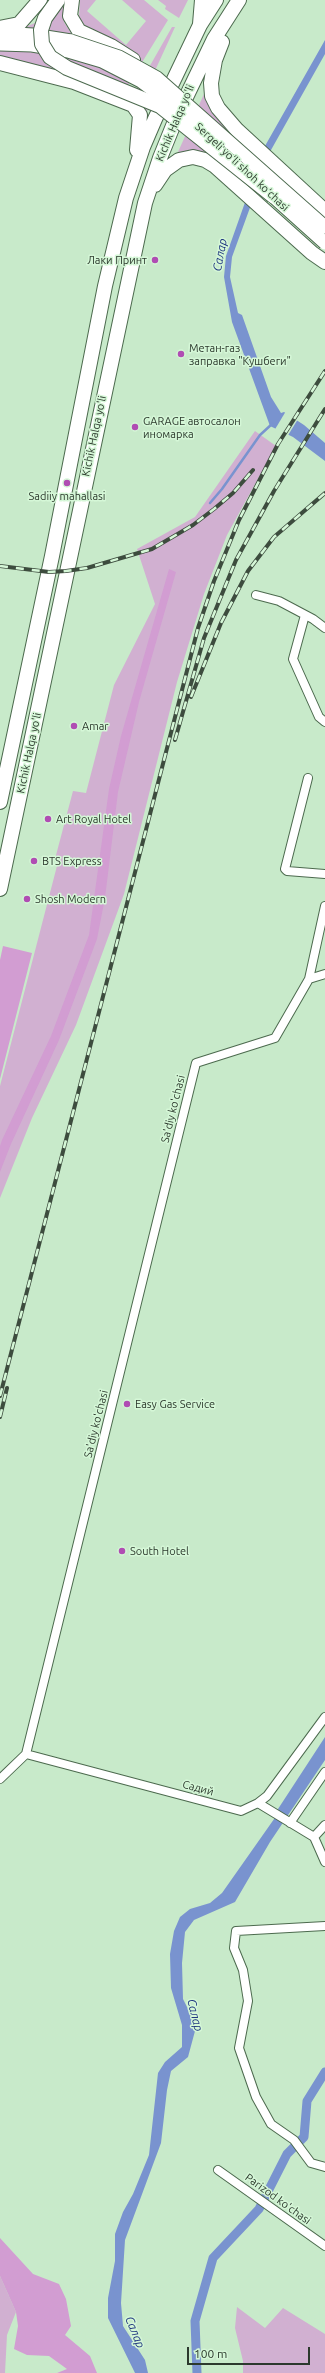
<!DOCTYPE html>
<meta charset="utf-8">
<style>
body{margin:0}
#map{position:relative;width:325px;height:2373px;overflow:hidden;background:#c8eaca;font-family:Ubuntu,sans-serif}
canvas{display:block}
.scale{position:absolute;left:187px;top:2347px;width:123px;height:18px;box-sizing:border-box;border:2px solid #2c392d;border-top:0;padding-left:5px;font-size:12px;line-height:14px;white-space:nowrap;color:#2c392d;-webkit-text-stroke:3px #d5f7d7;paint-order:stroke}
</style>
<div id="map">
<canvas width="325" height="2373"></canvas>
<div class="scale">100 m</div>
</div>
<script>
const context = document.querySelector('canvas').getContext('2d');
context.lineJoin = 'round';
function fillPath(path, color) {
  context.fillStyle = color;
  context.fill(path, 'evenodd');
}
function shape(rows) {
  const path = new Path2D();
  for (const r of rows) {
    path.moveTo(r[0], r[1]);
    for (let i = 2; i < r.length; i += 2) path.lineTo(r[i], r[i + 1]);
  }
  return path;
}
function strokePath(path, color, width, dash) {
  context.strokeStyle = color;
  context.lineWidth = width;
  context.lineCap = dash ? 'butt' : 'round';
  context.setLineDash(dash || []);
  context.stroke(path);
}
function label(font, color, halo, rows, align = 'center') {
  context.font = font + ' Ubuntu,sans-serif';
  context.lineWidth = 3;
  context.setLineDash([]);
  context.textBaseline = 'middle';
  context.strokeStyle = halo;
  context.fillStyle = color;
  for (const [text, x, y, turn = 0] of rows) {
    context.save();
    context.translate(x, y);
    context.rotate((+turn || 0) * Math.PI / 180);
    context.textAlign = isNaN(turn) ? turn : align;
    if (halo) context.strokeText(text, 0, 0);
    context.fillText(text, 0, 0);
    context.restore();
  }
}
fillPath(shape([
 [80,0,96,0,87,11,126,45,146,21,122,0,144,0,168,20,122,95,0,57,0,50,55,54,96,66,121,77,79,17],
 [158,0,188,0,179,18,165,9,166,6],
 [63,5,64,22,73,36,21,29,37,22],
 [172,27,175,27,153,75,147,112,144,106,131,99],
 [204,94,207,101,242,142,222,164,191,151,178,152],
 [255,431,276,446,227,535,204,594,177,682,124,894,76,1025,32,1118,0,1198,0,1086,58,862,55,859,73,791,86,793,114,685,155,604,137,549,195,517],
 [0,2276,16,2312,7,2335,5,2373,0,2373],
 [237,2307,265,2328,283,2308,325,2334,325,2373,243,2373,243,2361,235,2328]
]), '#d1b0d1');
fillPath(shape([
 [169,569,176,572,139,702,118,792,105,898,97,939,59,1040,11,1144,0,1172,0,1146,2,1140,51,1036,89,935,109,789,121,736],
 [3,946,32,953,0,1079,0,960],
 [0,2238,33,2274,59,2284,66,2299,71,2326,65,2335,90,2356,97,2373,57,2373,67,2369,49,2356,27,2355,14,2349,18,2326,16,2312,0,2276]
]), '#d29dd2');
fillPath(shape([
 [325,40,325,54,271,150,232,257,230,277,238,313,242,315,271,397,281,413,284,412,304,425,325,443,325,461,293,437,270,426,232,322,224,277,226,256,265,146],
 [325,1737,325,1760,270,1842,235,1902,194,1920,185,1932,182,1963,183,1999,193,2019,195,2031,188,2057,171,2071,167,2090,161,2143,125,2240,121,2303,123,2326,145,2360,148,2373,135,2373,108,2318,108,2298,115,2261,115,2234,123,2212,133,2194,149,2155,158,2073,165,2062,182,2047,182,2025,171,1988,170,1954,174,1931,180,1917,190,1909,210,1903,222,1893,279,1812,278,1809]
]), '#7993cf');
fillPath(shape([
 [286,411,298,419,287,437,274,431]
]), '#c8eaca');
strokePath(shape([
 [210,503,222,489,260,435,272,424]
]), '#7993cf', 2.5);
strokePath(shape([
 [197,2373,195,2321,213,2258,259,2209,287,2154,304,2137,307,2101,325,2072]
]), '#7993cf', 9);
const minor = shape([
 [256,595,279,601,313,619,325,628],
 [305,615,293,659,319,717,325,722],
 [308,778,285,869,287,871,325,874],
 [309,979,325,906],
 [26,1754,241,1811,258,1803,267,1796,325,1717],
 [0,1779,26,1754,196,1063,275,1038,309,979,325,974],
 [258,1803,314,1837],
 [290,1823,325,1772],
 [325,1825,314,1837,325,1862],
 [325,1926,236,1931,234,1948,243,1970,248,2001,239,2048,256,2097,271,2124,294,2140,311,2163,325,2167],
 [218,2170,325,2246]
]);
const primary = shape([
 [0,33,33,35,71,41],
 [0,44,32,45,68,51]
]);
const trunk = shape([
 [72,0,70,16,79,31,111,46,133,60],
 [200,24,202,0],
 [0,28,19,24,40,0],
 [222,42,215,60,211,83,212,96,218,108,237,130,325,211],
 [0,63,74,82,133,105,140,115,137,150],
 [155,185,165,170,179,160,193,157,205,160,215,166,312,253,325,262],
 [0,802,52,556,105,286,126,198,143,147,155,119,200,25,216,0],
 [0,889,145,203,160,158,177,116,214,39,239,0]
]);
strokePath(minor, '#4c6a4e', 10);
strokePath(primary, '#4c6a4e', 15);
strokePath(trunk, '#4c6a4e', 16);
strokePath(minor, '#fff', 8);
strokePath(primary, '#fff', 13);
strokePath(trunk, '#fff', 14);
const rail = shape([
 [0,566,49,572,66,571,87,568,152,549,193,525,214,509,233,493,253,470],
 [191,697,221,623,248,571,274,537,325,493],
 [175,740,204,638,236,560,274,491,325,409],
 [0,1396,198,628,214,581,239,520,278,444,325,371],
 [0,1417,7,1388]
]);
strokePath(rail, '#3d4c3e', 4);
strokePath(rail, '#d5f7d7', 2.5, [8]);
const primaryBridge = shape([
 [71,41,119,57,157,78,325,227],
 [68,51,102,61,141,81,168,101,215,143],
 [265,189,325,243]
]);
const trunkBridge = shape([
 [58,0,45,18,41,30,42,44,50,57,67,68,160,106,273,196]
]);
strokePath(primaryBridge, '#4c6a4e', 15, []);
strokePath(trunkBridge, '#4c6a4e', 16, []);
strokePath(primaryBridge, '#fff', 13);
strokePath(trunkBridge, '#fff', 14);
for (const [x, y, r, color] of [
 [155,260,4,"#b04cb3"],
 [181,354,4,"#b04cb3"],
 [135,427,4,"#b04cb3"],
 [67,483,4,"#b04cb3"],
 [74,726,4,"#b04cb3"],
 [48,819,4,"#b04cb3"],
 [34,861,4,"#b04cb3"],
 [27,899,4,"#b04cb3"],
 [127,1404,4,"#b04cb3"],
 [122,1551,4,"#b04cb3"]
]) {
  const dot = new Path2D();
  dot.arc(x, y, r, 0, 2 * Math.PI);
  context.fillStyle = color;
  context.fill(dot);
  strokePath(dot, '#d5f7d7', 1.5);
}
label('11px', '#2c392d', '#d5f7d7', [
 ["Kichik Halqa yo'li",175,123,-67],
 ["Sergeli yo‘li shoh ko‘chasi",242,167,43],
 ["Kichik Halqa yo'li",94,436,-78],
 ["Kichik Halqa yo'li",29,753,-78],
 ["Sa'diy ko'chasi",173,1109,-76],
 ["Sa'diy ko'chasi",96,1424,-76],
 ["Садий",198,1788,15],
 ["Parizod ko'chasi",278,2199,36]
]);
label('11px', '#2c392d', '#d5f7d7', [
 ["Лаки Принт",147,260,"right"],
 ["Метан-газ",189,348],
 ["заправка \"Кушбеги\"",189,361],
 ["GARAGE автосалон",143,421],
 ["иномарка",143,434],
 ["Sadiiy mahallasi",67,496,"center"],
 ["Amar",82,726],
 ["Art Royal Hotel",56,819],
 ["BTS Express",42,861],
 ["Shosh Modern",35,899],
 ["Easy Gas Service",135,1404],
 ["South Hotel",130,1551]
], 'left');
label('italic 12px', '#213980', '#d5f7d7', [
 ["Салар",220,255,-79],
 ["Салар",195,2015,76],
 ["Салар",135,2332,68]
]);
</script>
